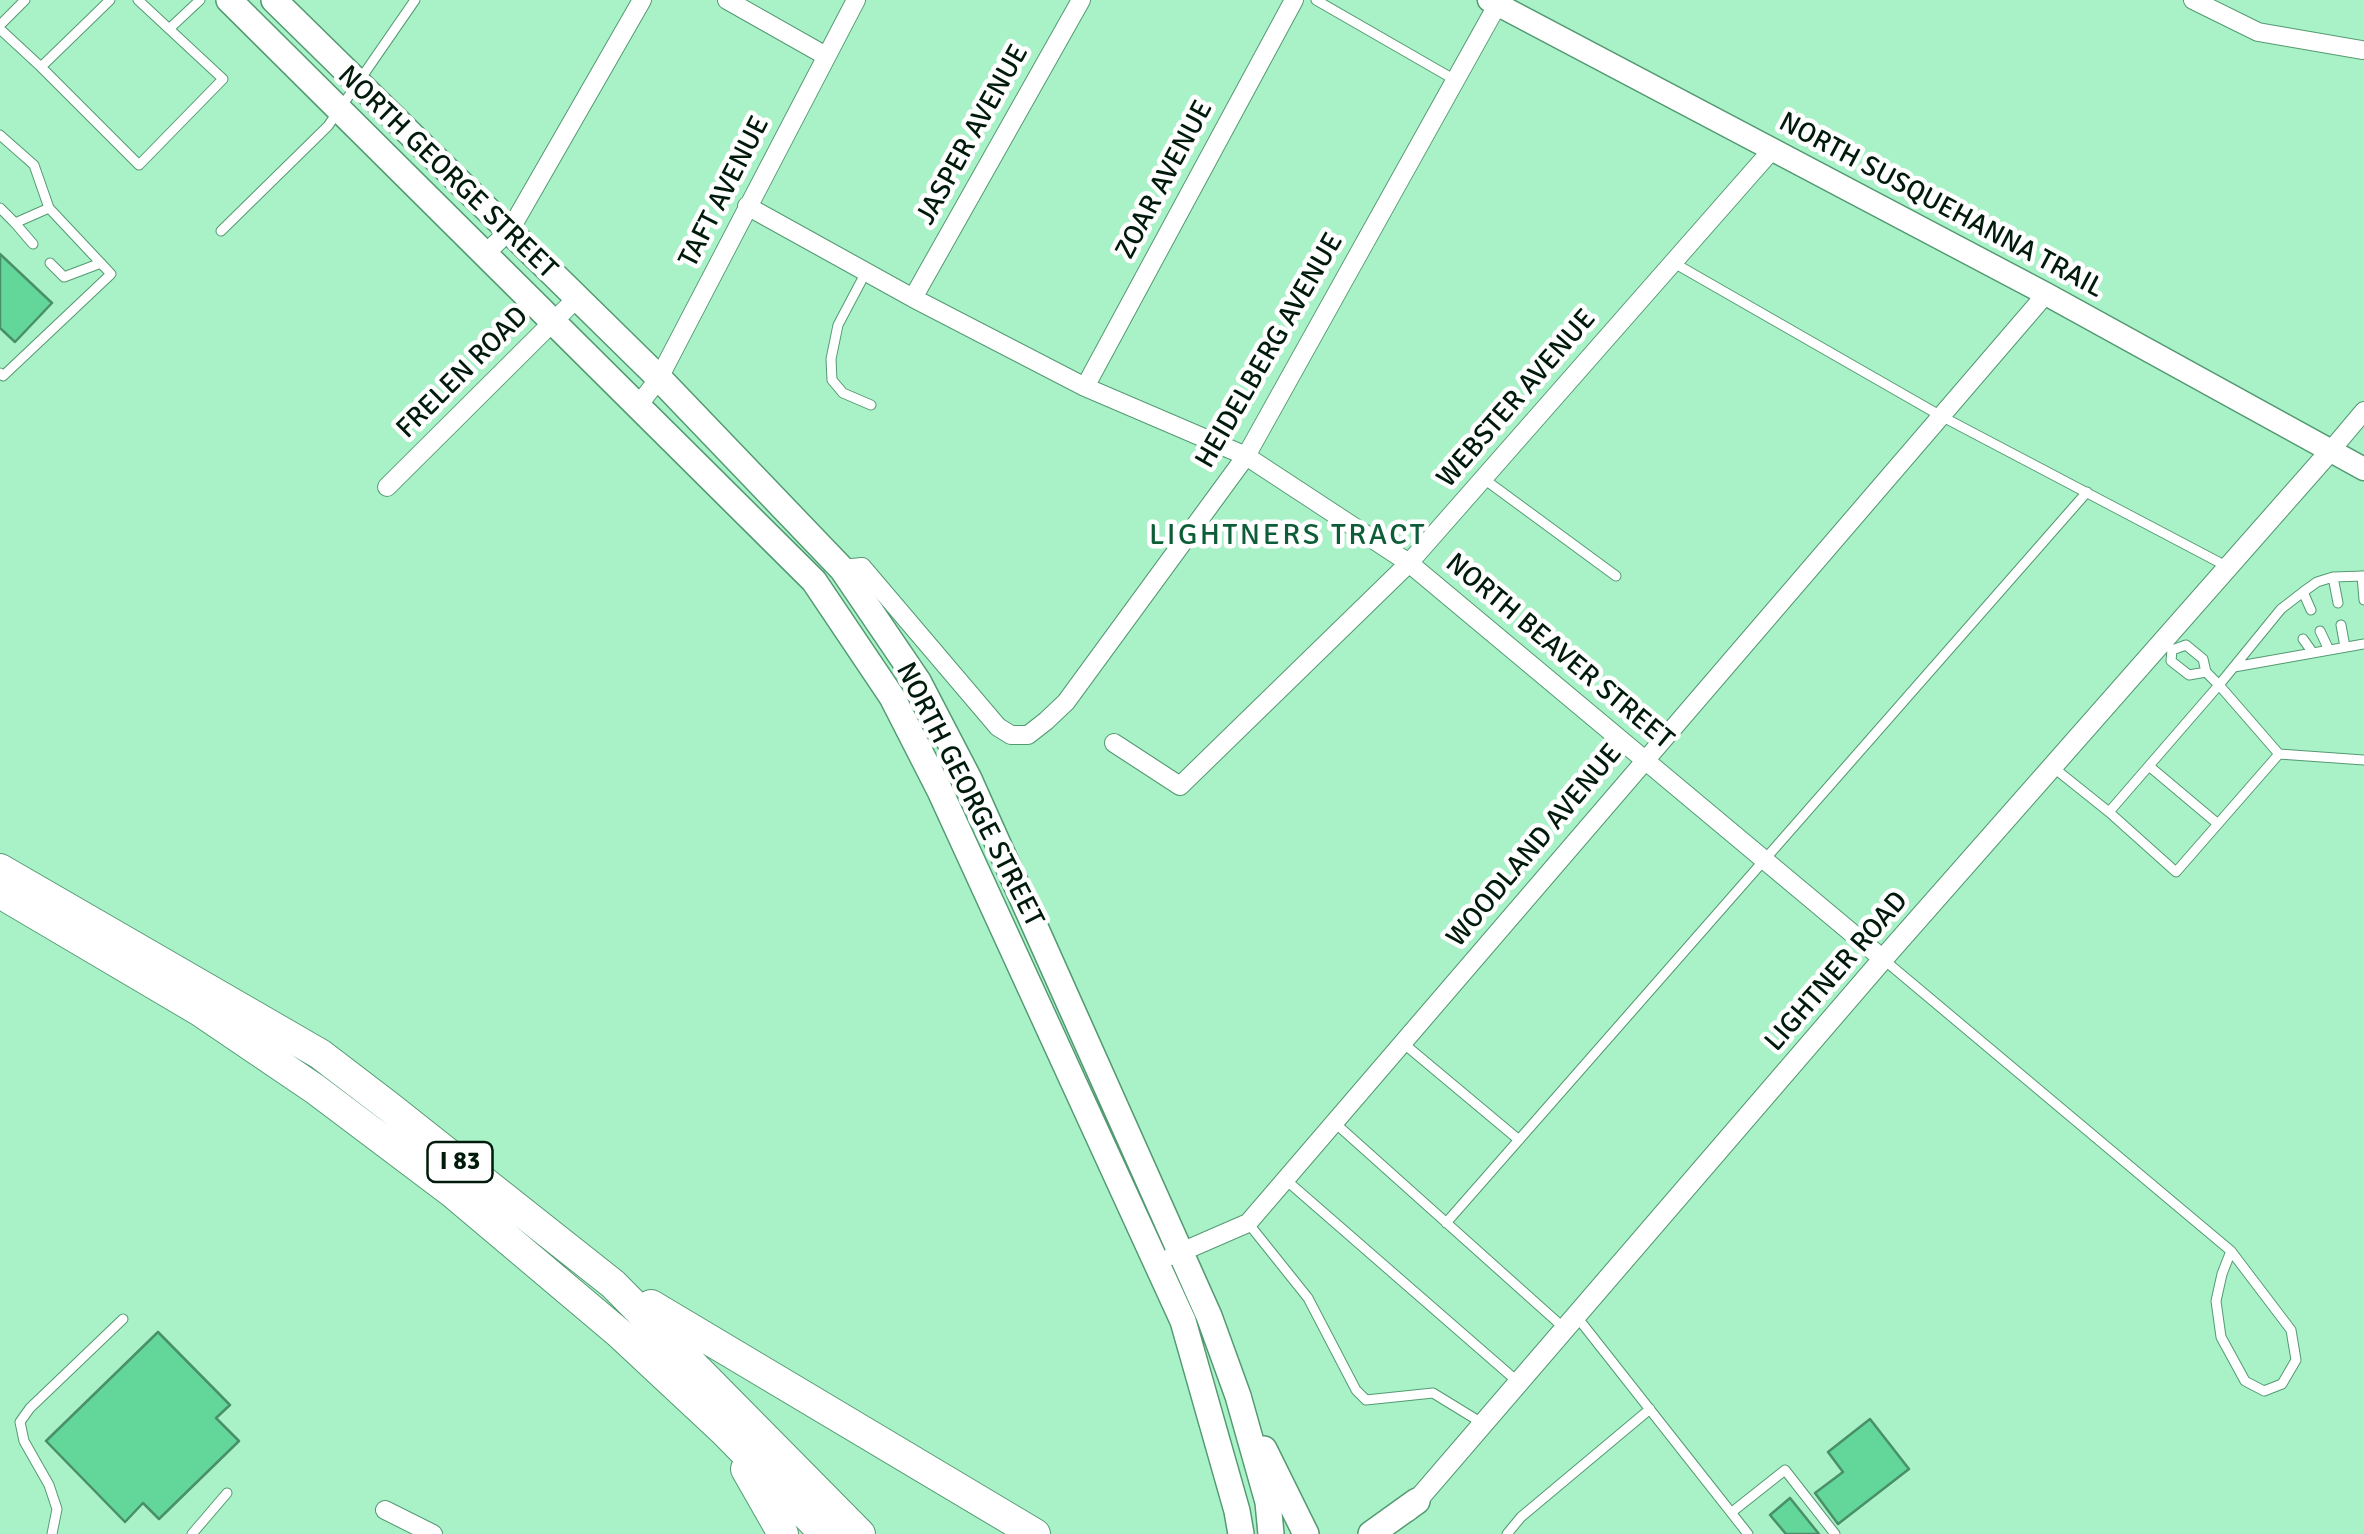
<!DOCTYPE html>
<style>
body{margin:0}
canvas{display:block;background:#a9f2c7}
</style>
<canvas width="2364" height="1534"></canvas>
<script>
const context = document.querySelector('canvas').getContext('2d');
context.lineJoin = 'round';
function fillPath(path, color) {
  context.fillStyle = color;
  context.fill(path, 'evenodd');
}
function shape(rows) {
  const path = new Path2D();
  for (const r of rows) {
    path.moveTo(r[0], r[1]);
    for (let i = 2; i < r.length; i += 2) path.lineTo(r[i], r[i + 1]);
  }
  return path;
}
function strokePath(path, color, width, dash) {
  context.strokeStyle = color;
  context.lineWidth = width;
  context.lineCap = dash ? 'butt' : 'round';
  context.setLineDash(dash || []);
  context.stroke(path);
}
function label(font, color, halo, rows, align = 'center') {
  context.font = font + ' Signika,sans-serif';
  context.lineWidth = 9;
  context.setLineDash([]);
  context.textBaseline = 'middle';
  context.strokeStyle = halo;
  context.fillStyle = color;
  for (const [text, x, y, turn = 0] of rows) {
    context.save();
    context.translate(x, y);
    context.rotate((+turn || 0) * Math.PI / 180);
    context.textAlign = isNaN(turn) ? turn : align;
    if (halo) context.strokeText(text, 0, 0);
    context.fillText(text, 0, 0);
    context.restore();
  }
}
const building = shape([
 [0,254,52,303,15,342,0,328,0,254],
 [158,1332,230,1405,216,1418,239,1441,159,1519,143,1503,125,1522,46,1441,158,1332],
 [1870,1419,1909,1469,1838,1524,1815,1493,1843,1472,1828,1452,1870,1419],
 [1790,1498,1819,1534,1786,1534,1770,1515,1790,1498]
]);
fillPath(building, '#63d699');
strokePath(building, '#498f69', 2.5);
const service = shape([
 [110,0,41,67,139,165,223,79,138,0],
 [1316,0,1455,80],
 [0,25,25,0],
 [0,29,41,67],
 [169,29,200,0],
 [0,135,34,165,49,208,111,274,3,376,0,373],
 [0,208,15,223],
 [221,231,328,126,415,0],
 [33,244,15,223,49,208],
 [50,263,64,277,101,263],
 [1674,263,1941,416,2228,567],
 [866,272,838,325,831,359,832,380,843,393,871,405],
 [1484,479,1616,576],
 [2362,576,2364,600],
 [2333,577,2338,603],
 [2303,592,2311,610],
 [2341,625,2345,647],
 [2320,631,2329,650],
 [2303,639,2313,653],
 [2168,646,2172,650,2171,661,2189,675,2206,672],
 [2172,650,2186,645,2203,659,2206,672,2219,685,2281,609,2303,592,2317,582,2333,577,2364,576],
 [2234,667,2364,644],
 [2149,766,2218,824],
 [2054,768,2109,812,2176,872,2279,754,2364,760],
 [2109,812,2219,685,2279,754],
 [1883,959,2231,1251,2291,1330,2296,1360,2282,1384,2264,1391,2245,1381,2221,1337,2216,1301,2222,1274,2231,1251],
 [1403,1043,1519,1140],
 [1335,1123,1564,1328],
 [1286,1180,1518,1382],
 [1248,1223,1308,1298,1356,1390,1366,1400,1433,1393,1482,1423],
 [1446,1223,2087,492],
 [1577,1317,1748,1534],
 [1732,1512,1785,1470,1835,1534],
 [52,1534,57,1509,49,1485,24,1441,20,1422,30,1408,123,1319],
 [192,1534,227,1493],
 [1507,1534,1521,1517,1650,1409]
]);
const minor = shape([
 [727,0,826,56],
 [2193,0,2258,32,2362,50],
 [747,206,913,298,1085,387,1246,456,1409,563,1883,959],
 [485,254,510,230,642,0],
 [913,298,1081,0],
 [1085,387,1294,0],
 [638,406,659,378,856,0],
 [2332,449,2364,411],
 [387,487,577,298],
 [842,569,862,567,998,727,1011,735,1028,735,1046,721,1066,702,1246,456,1500,0],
 [1114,743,1180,786,1409,563,1771,151],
 [1172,1256,1248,1223,2046,294],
 [385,1510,433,1534]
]);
const tertiary = shape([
 [1408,1511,1883,959,2332,449]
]);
const secondary = shape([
 [1489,0,2046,294,2364,469]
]);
const primary = shape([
 [229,0,814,581,892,697,940,791,1183,1321,1237,1511,1241,1534],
 [274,0,659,378,842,569,918,681,969,779,1209,1316,1238,1396,1268,1502,1271,1534],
 [1264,1449,1306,1534],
 [1371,1534,1417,1501]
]);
const motorway = shape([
 [0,869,320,1054,388,1106,613,1284,860,1534],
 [0,893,200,1011,315,1089,453,1193,619,1333,724,1431,825,1534],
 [651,1305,1035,1534],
 [746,1469,783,1534]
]);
strokePath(service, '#539a72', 11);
strokePath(minor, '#539a72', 20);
strokePath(tertiary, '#539a72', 22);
strokePath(secondary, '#539a72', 25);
strokePath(primary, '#539a72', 28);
strokePath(motorway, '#539a72', 32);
strokePath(service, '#fff', 9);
strokePath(minor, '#fff', 18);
strokePath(tertiary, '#fff', 20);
strokePath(secondary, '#fff', 22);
strokePath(primary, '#fff', 25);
strokePath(motorway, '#fff', 30);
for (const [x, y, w] of [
 [460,1162,65]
]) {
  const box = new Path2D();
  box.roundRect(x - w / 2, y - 20, w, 40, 8);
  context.fillStyle = '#fff';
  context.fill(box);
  strokePath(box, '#001a0b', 2.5);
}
label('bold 25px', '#001a0b', null, [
 ["I 83",460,1162]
]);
label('28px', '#001a0b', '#fff', [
 ["JASPER AVENUE",973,135,-61],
 ["NORTH GEORGE STREET",447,173,44],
 ["ZOAR AVENUE",1165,180,-62],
 ["TAFT AVENUE",725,192,-63],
 ["NORTH SUSQUEHANNA TRAIL",1941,206,28],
 ["HEIDELBERG AVENUE",1270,351,-60],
 ["FRELEN ROAD",463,373,-45],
 ["WEBSTER AVENUE",1517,399,-49],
 ["NORTH BEAVER STREET",1559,652,40],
 ["NORTH GEORGE STREET",969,795,63],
 ["WOODLAND AVENUE",1535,846,-50],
 ["LIGHTNER ROAD",1837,972,-49]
]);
context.letterSpacing = '2.5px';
label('30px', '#0e5d39', '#fff', [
 ["LIGHTNERS TRACT",1288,536]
]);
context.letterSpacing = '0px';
</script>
